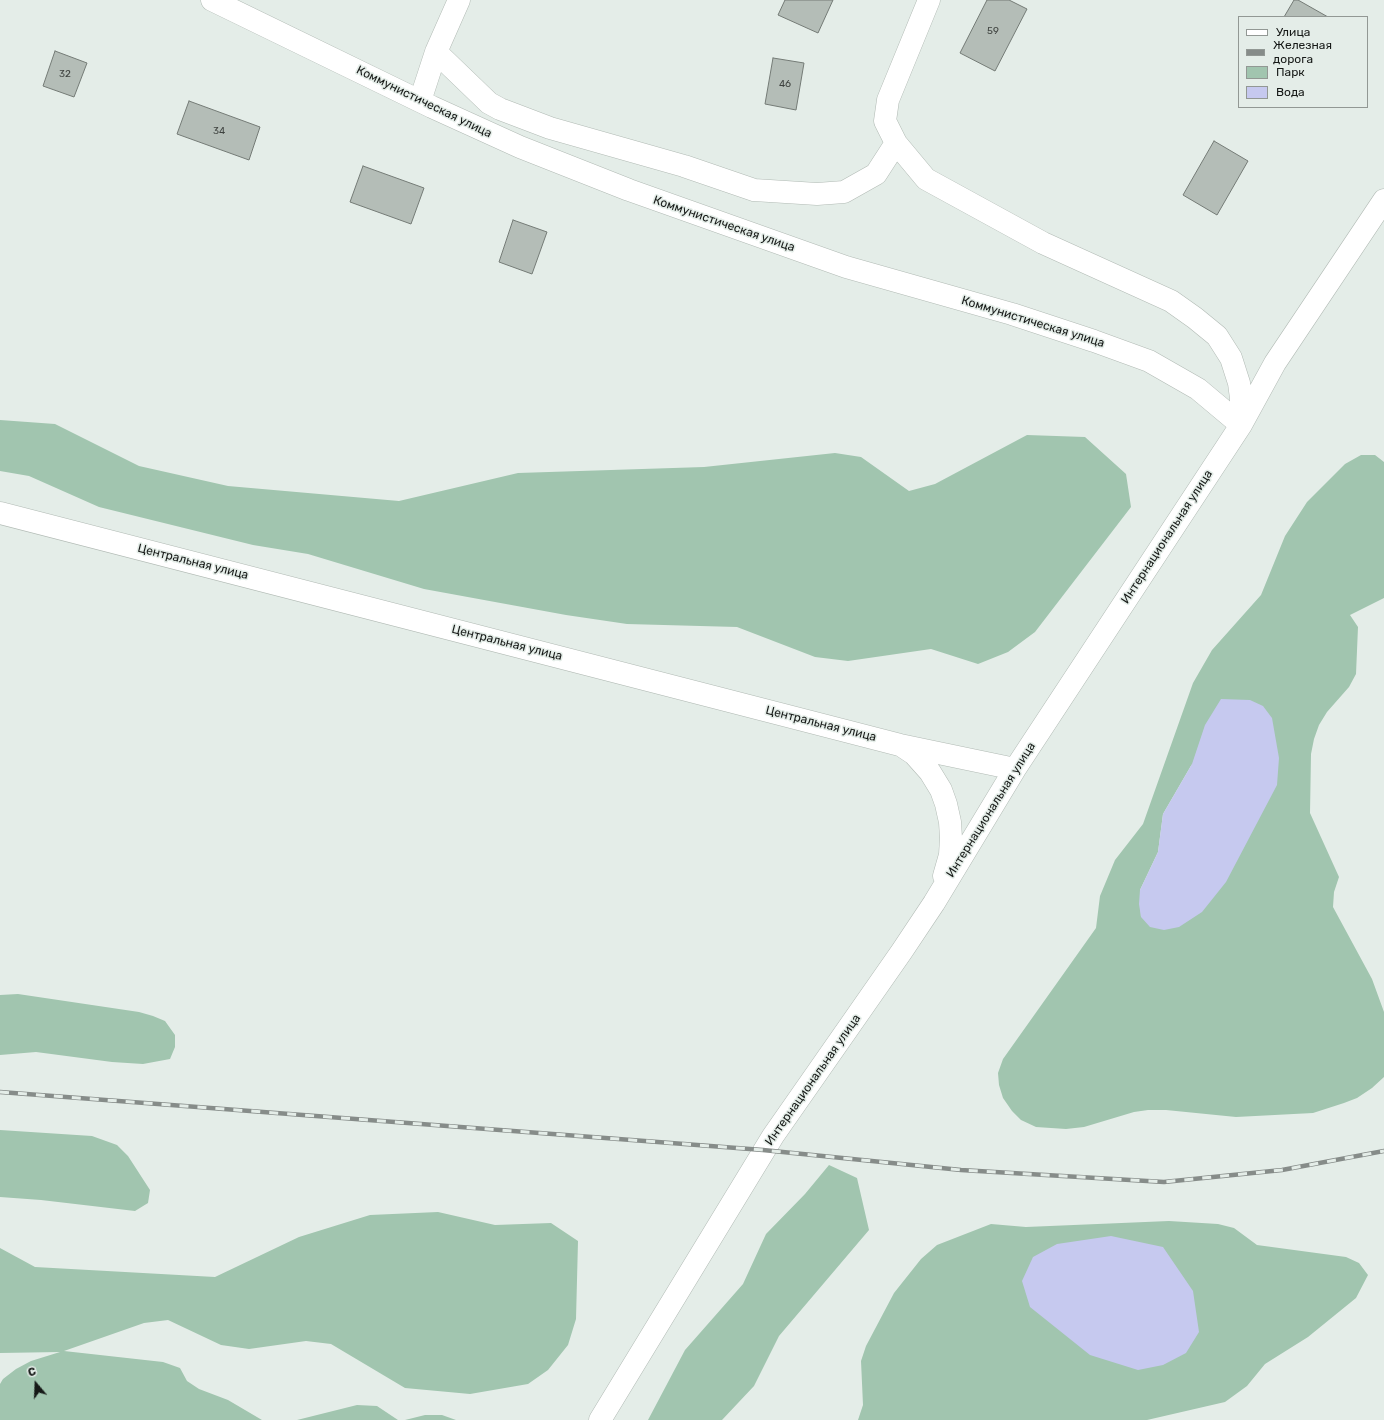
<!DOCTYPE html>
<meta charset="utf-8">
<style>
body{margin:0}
#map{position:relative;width:1384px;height:1420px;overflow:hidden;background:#e4ede8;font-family:Rubik,sans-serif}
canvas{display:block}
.legend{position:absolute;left:1238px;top:16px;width:130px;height:92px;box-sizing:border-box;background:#e4ede8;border:1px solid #929894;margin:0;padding:5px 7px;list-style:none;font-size:12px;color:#161917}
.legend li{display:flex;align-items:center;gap:8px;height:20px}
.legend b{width:20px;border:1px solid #929894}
.north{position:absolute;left:16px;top:1364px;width:40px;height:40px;-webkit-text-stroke:3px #e4ede8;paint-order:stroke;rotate:341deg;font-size:11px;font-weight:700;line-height:16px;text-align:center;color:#161917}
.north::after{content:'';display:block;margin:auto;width:14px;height:18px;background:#161917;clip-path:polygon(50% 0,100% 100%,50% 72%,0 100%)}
</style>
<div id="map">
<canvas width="1384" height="1420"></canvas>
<ul class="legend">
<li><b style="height:5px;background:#fff"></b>Улица</li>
<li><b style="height:5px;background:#868c89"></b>Железная дорога</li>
<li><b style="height:11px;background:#a1c5af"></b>Парк</li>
<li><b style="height:11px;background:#c6c9ef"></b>Вода</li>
</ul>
<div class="north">С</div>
</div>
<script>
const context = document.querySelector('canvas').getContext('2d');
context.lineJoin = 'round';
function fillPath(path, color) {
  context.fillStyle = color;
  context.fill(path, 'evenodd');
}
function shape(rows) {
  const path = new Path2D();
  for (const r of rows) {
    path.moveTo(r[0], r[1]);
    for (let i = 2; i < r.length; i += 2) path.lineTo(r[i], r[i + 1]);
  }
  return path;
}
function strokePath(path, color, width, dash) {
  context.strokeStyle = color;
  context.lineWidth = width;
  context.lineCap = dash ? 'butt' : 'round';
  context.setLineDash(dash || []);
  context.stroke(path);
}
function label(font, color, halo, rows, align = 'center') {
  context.font = font + ' Rubik,sans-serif';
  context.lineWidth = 3;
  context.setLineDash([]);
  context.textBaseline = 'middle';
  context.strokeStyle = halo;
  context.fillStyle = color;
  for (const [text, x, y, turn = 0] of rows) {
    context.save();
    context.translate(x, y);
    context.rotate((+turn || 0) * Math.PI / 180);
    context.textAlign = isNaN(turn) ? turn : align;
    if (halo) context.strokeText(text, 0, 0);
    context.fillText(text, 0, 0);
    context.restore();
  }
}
fillPath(shape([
 [0,420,55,424,139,466,228,486,399,501,518,473,704,467,835,453,861,457,909,491,935,484,1027,435,1085,437,1126,474,1131,507,1035,632,1008,652,978,664,931,649,848,661,815,657,737,627,627,624,566,615,424,589,308,554,253,545,99,507,29,476,0,471],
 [1361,455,1375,455,1384,462,1384,598,1350,615,1358,627,1356,674,1349,687,1327,712,1319,725,1314,739,1311,754,1310,813,1339,877,1334,892,1333,907,1372,979,1384,1012,1384,1077,1372,1088,1357,1098,1344,1103,1313,1113,1236,1117,1166,1110,1148,1110,1134,1112,1084,1127,1066,1129,1036,1127,1021,1120,1012,1111,1003,1098,999,1085,998,1073,1003,1059,1096,928,1100,896,1115,860,1143,824,1193,683,1212,650,1261,595,1285,536,1307,502,1345,464],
 [1205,725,1141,917,1140,890,1158,852,1163,814,1192,764],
 [18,994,139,1012,153,1016,165,1021,175,1035,175,1047,170,1059,143,1064,112,1062,36,1052,0,1055,0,995],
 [0,1130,92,1136,117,1145,128,1156,150,1190,148,1203,135,1211,41,1200,0,1197],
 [829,1165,857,1178,869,1230,779,1336,754,1386,722,1420,648,1420,685,1350,743,1284,766,1234,805,1194],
 [438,1212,495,1225,551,1223,578,1241,576,1319,568,1345,548,1370,528,1384,470,1394,405,1388,331,1344,306,1341,249,1349,221,1345,168,1320,144,1323,64,1351,163,1362,180,1368,187,1381,199,1389,228,1400,262,1420,0,1420,0,1384,3,1379,16,1369,31,1361,60,1352,0,1353,0,1248,35,1267,215,1277,299,1237,370,1215],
 [1169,1221,1218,1224,1234,1228,1257,1245,1346,1257,1359,1263,1368,1275,1356,1298,1308,1337,1265,1364,1247,1386,1225,1402,1147,1420,858,1420,863,1405,861,1361,866,1346,894,1293,921,1259,937,1245,991,1224,1026,1227],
 [357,1405,377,1406,398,1420,297,1420],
 [425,1415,442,1415,456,1420,405,1420]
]), '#a1c5af');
fillPath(shape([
 [1221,699,1250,700,1263,706,1272,718,1279,758,1277,785,1226,882,1202,912,1179,927,1164,930,1150,927,1141,917,1139,904,1140,890,1158,852,1163,814,1192,764,1205,725],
 [1111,1236,1163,1247,1193,1291,1199,1332,1186,1353,1163,1365,1138,1370,1090,1355,1030,1307,1022,1281,1033,1257,1057,1244]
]), '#c6c9ef');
const building = shape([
 [785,0,833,0,818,33,778,15,785,0],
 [987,0,1009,0,1027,9,995,71,960,53,987,0],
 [1294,0,1298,0,1328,17,1284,17,1294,0],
 [55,51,87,63,74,97,43,86,55,51],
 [773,58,804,63,796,110,765,104,773,58],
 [189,101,260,127,249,160,177,134,189,101],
 [1214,141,1248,161,1217,215,1183,195,1214,141],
 [363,166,424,188,411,224,350,202,363,166],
 [513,220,547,232,532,274,499,262,513,220]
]);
fillPath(building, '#b4bdb7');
strokePath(building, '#747b76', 1);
const minor = shape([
 [212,0,432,107,520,147,629,190,846,267,1012,314,1094,341,1149,361,1198,389,1241,425],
 [929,0,888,100,885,121,896,143,926,179,1043,243,1171,301,1195,318,1217,336,1231,358,1239,383,1241,398,1241,424],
 [436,52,489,103,500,109,550,128,684,166,754,190,817,194,844,192,876,174,896,143],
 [420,101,436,52,459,0],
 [0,513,900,745,1015,769],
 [902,746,914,754,930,772,941,790,946,804,950,822,951,838,950,855,944,876],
 [600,1420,773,1136,902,951,934,903,1015,769,1241,425,1275,363,1384,200]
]);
strokePath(minor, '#b1bab4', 23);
strokePath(minor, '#fff', 22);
const rail = shape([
 [0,1092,763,1150,961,1170,1164,1182,1282,1170,1384,1151]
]);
strokePath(rail, '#868c89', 4.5);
strokePath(rail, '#e4ede8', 3, [9]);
label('10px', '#3e423f', null, [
 ["59",993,31],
 ["32",65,74],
 ["46",785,84],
 ["34",219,131]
]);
label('12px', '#161917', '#e4ede8', [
 ["Коммунистическая улица",424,102,26],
 ["Коммунистическая улица",724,224,19],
 ["Коммунистическая улица",1033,322,17],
 ["Интернациональная улица",1167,537,-57],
 ["Центральная улица",193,562,14],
 ["Центральная улица",507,643,14],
 ["Центральная улица",821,724,14],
 ["Интернациональная улица",991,810,-58],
 ["Интернациональная улица",813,1080,-55]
]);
</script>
